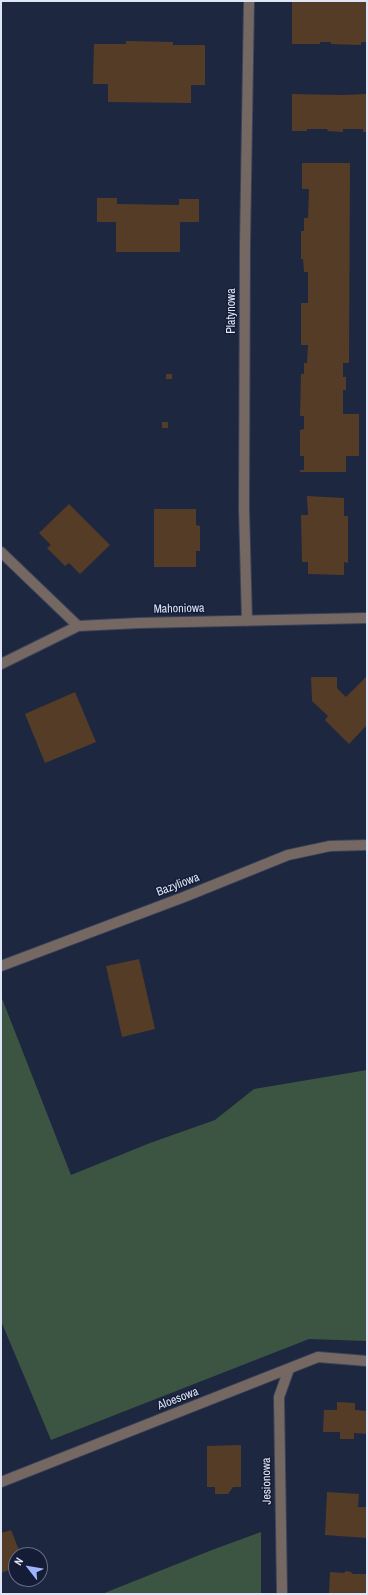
<!DOCTYPE html>
<style>
body{margin:0}
#map{position:relative;width:368px;height:1595px;overflow:hidden;background:#1e2740;font-family:"Archivo Narrow",sans-serif}
canvas{display:block}
.frame{position:absolute;inset:0;border:2px solid #dee5f6;pointer-events:none}
.north{position:absolute;left:8px;top:1547px;width:40px;height:40px;box-sizing:border-box;background:#151d36;border:1px solid #656d83;border-radius:50%;rotate:301deg;font-size:11px;font-weight:700;line-height:16px;text-align:center;color:#dee5f6}
.north::after{content:'';display:block;margin:auto;width:14px;height:18px;background:#a0b3fd;clip-path:polygon(50% 0,100% 100%,50% 72%,0 100%)}
</style>
<div id="map">
<canvas width="368" height="1595"></canvas>
<div class="frame"></div>
<div class="north">N</div>
</div>
<script>
const context = document.querySelector('canvas').getContext('2d');
context.lineJoin = 'round';
function fillPath(path, color) {
  context.fillStyle = color;
  context.fill(path, 'evenodd');
}
function shape(rows) {
  const path = new Path2D();
  for (const r of rows) {
    path.moveTo(r[0], r[1]);
    for (let i = 2; i < r.length; i += 2) path.lineTo(r[i], r[i + 1]);
  }
  return path;
}
function strokePath(path, color, width, dash) {
  context.strokeStyle = color;
  context.lineWidth = width;
  context.lineCap = dash ? 'butt' : 'round';
  context.setLineDash(dash || []);
  context.stroke(path);
}
function label(font, color, halo, rows, align = 'center') {
  context.font = font + ' "Archivo Narrow",sans-serif';
  context.lineWidth = 3;
  context.setLineDash([]);
  context.textBaseline = 'middle';
  context.strokeStyle = halo;
  context.fillStyle = color;
  for (const [text, x, y, turn = 0] of rows) {
    context.save();
    context.translate(x, y);
    context.rotate((+turn || 0) * Math.PI / 180);
    context.textAlign = isNaN(turn) ? turn : align;
    if (halo) context.strokeText(text, 0, 0);
    context.fillText(text, 0, 0);
    context.restore();
  }
}
fillPath(shape([
 [1,996,71,1175,150,1143,215,1120,254,1089,367,1070,367,1341,309,1339,51,1440,1,1321],
 [261,1532,261,1594,102,1594,212,1550]
]), '#3c5543');
fillPath(shape([
 [292,1,367,1,367,42,361,42,361,45,331,44,331,42,320,42,320,44,292,44],
 [126,41,173,42,173,45,205,45,205,85,191,85,191,103,108,102,108,84,93,84,94,44,126,44],
 [292,94,343,95,367,94,367,132,363,132,363,129,343,129,343,132,328,131,327,129,307,129,307,131,292,131],
 [302,163,350,163,349,363,343,363,343,377,346,377,346,390,343,390,343,414,359,414,359,456,346,456,346,472,300,472,300,470,304,470,304,456,300,456,300,430,304,429,304,416,300,416,301,374,304,374,304,363,307,363,308,345,301,345,301,303,308,303,308,272,304,272,303,259,301,259,301,231,304,231,304,218,308,218,309,189,302,189],
 [97,198,117,198,117,204,179,205,179,199,199,199,199,222,180,222,180,252,116,252,116,222,97,222],
 [166,374,172,374,172,379,166,379],
 [162,422,168,422,168,428,162,428],
 [307,496,344,498,344,516,348,516,348,563,344,562,344,575,308,574,308,562,302,562,301,515,308,515],
 [69,504,110,545,80,574,69,563,65,566,47,548,51,545,39,533],
 [154,509,196,509,196,525,200,526,200,551,196,551,196,567,154,567],
 [311,677,337,677,337,688,346,697,366,677,367,678,367,725,349,744,325,720,328,716,312,701],
 [75,692,96,742,45,763,25,714],
 [139,959,155,1029,122,1037,106,966],
 [337,1402,355,1403,355,1410,367,1411,367,1434,354,1433,354,1439,340,1439,340,1432,323,1432,324,1410,337,1410],
 [241,1445,241,1487,233,1487,228,1494,215,1494,215,1487,207,1487,207,1446],
 [327,1492,359,1494,358,1507,367,1507,367,1538,325,1535],
 [11,1530,21,1555,16,1555,16,1567,1,1573,1,1533],
 [346,1571,351,1572,353,1574,367,1574,367,1594,329,1594,330,1572,344,1573]
]), '#553c27');
const minor = shape([
 [1,552,78,626],
 [247,621,244,508,245,244,249,1],
 [1,664,78,626,139,623,367,618],
 [1,966,184,897,288,855,330,846,367,845],
 [1,1482,318,1357,367,1361],
 [282,1594,279,1397,289,1369]
]);
strokePath(minor, '#394259', 12);
strokePath(minor, '#756862', 10);
label('12px', '#dee5f6', '#151d36', [
 ["Platynowa",232,311,-90],
 ["Mahoniowa",179,609,-1],
 ["Bazyliowa",178,885,-21],
 ["Aloesowa",178,1399,-21],
 ["Jesionowa",267,1481,-91]
]);
</script>
